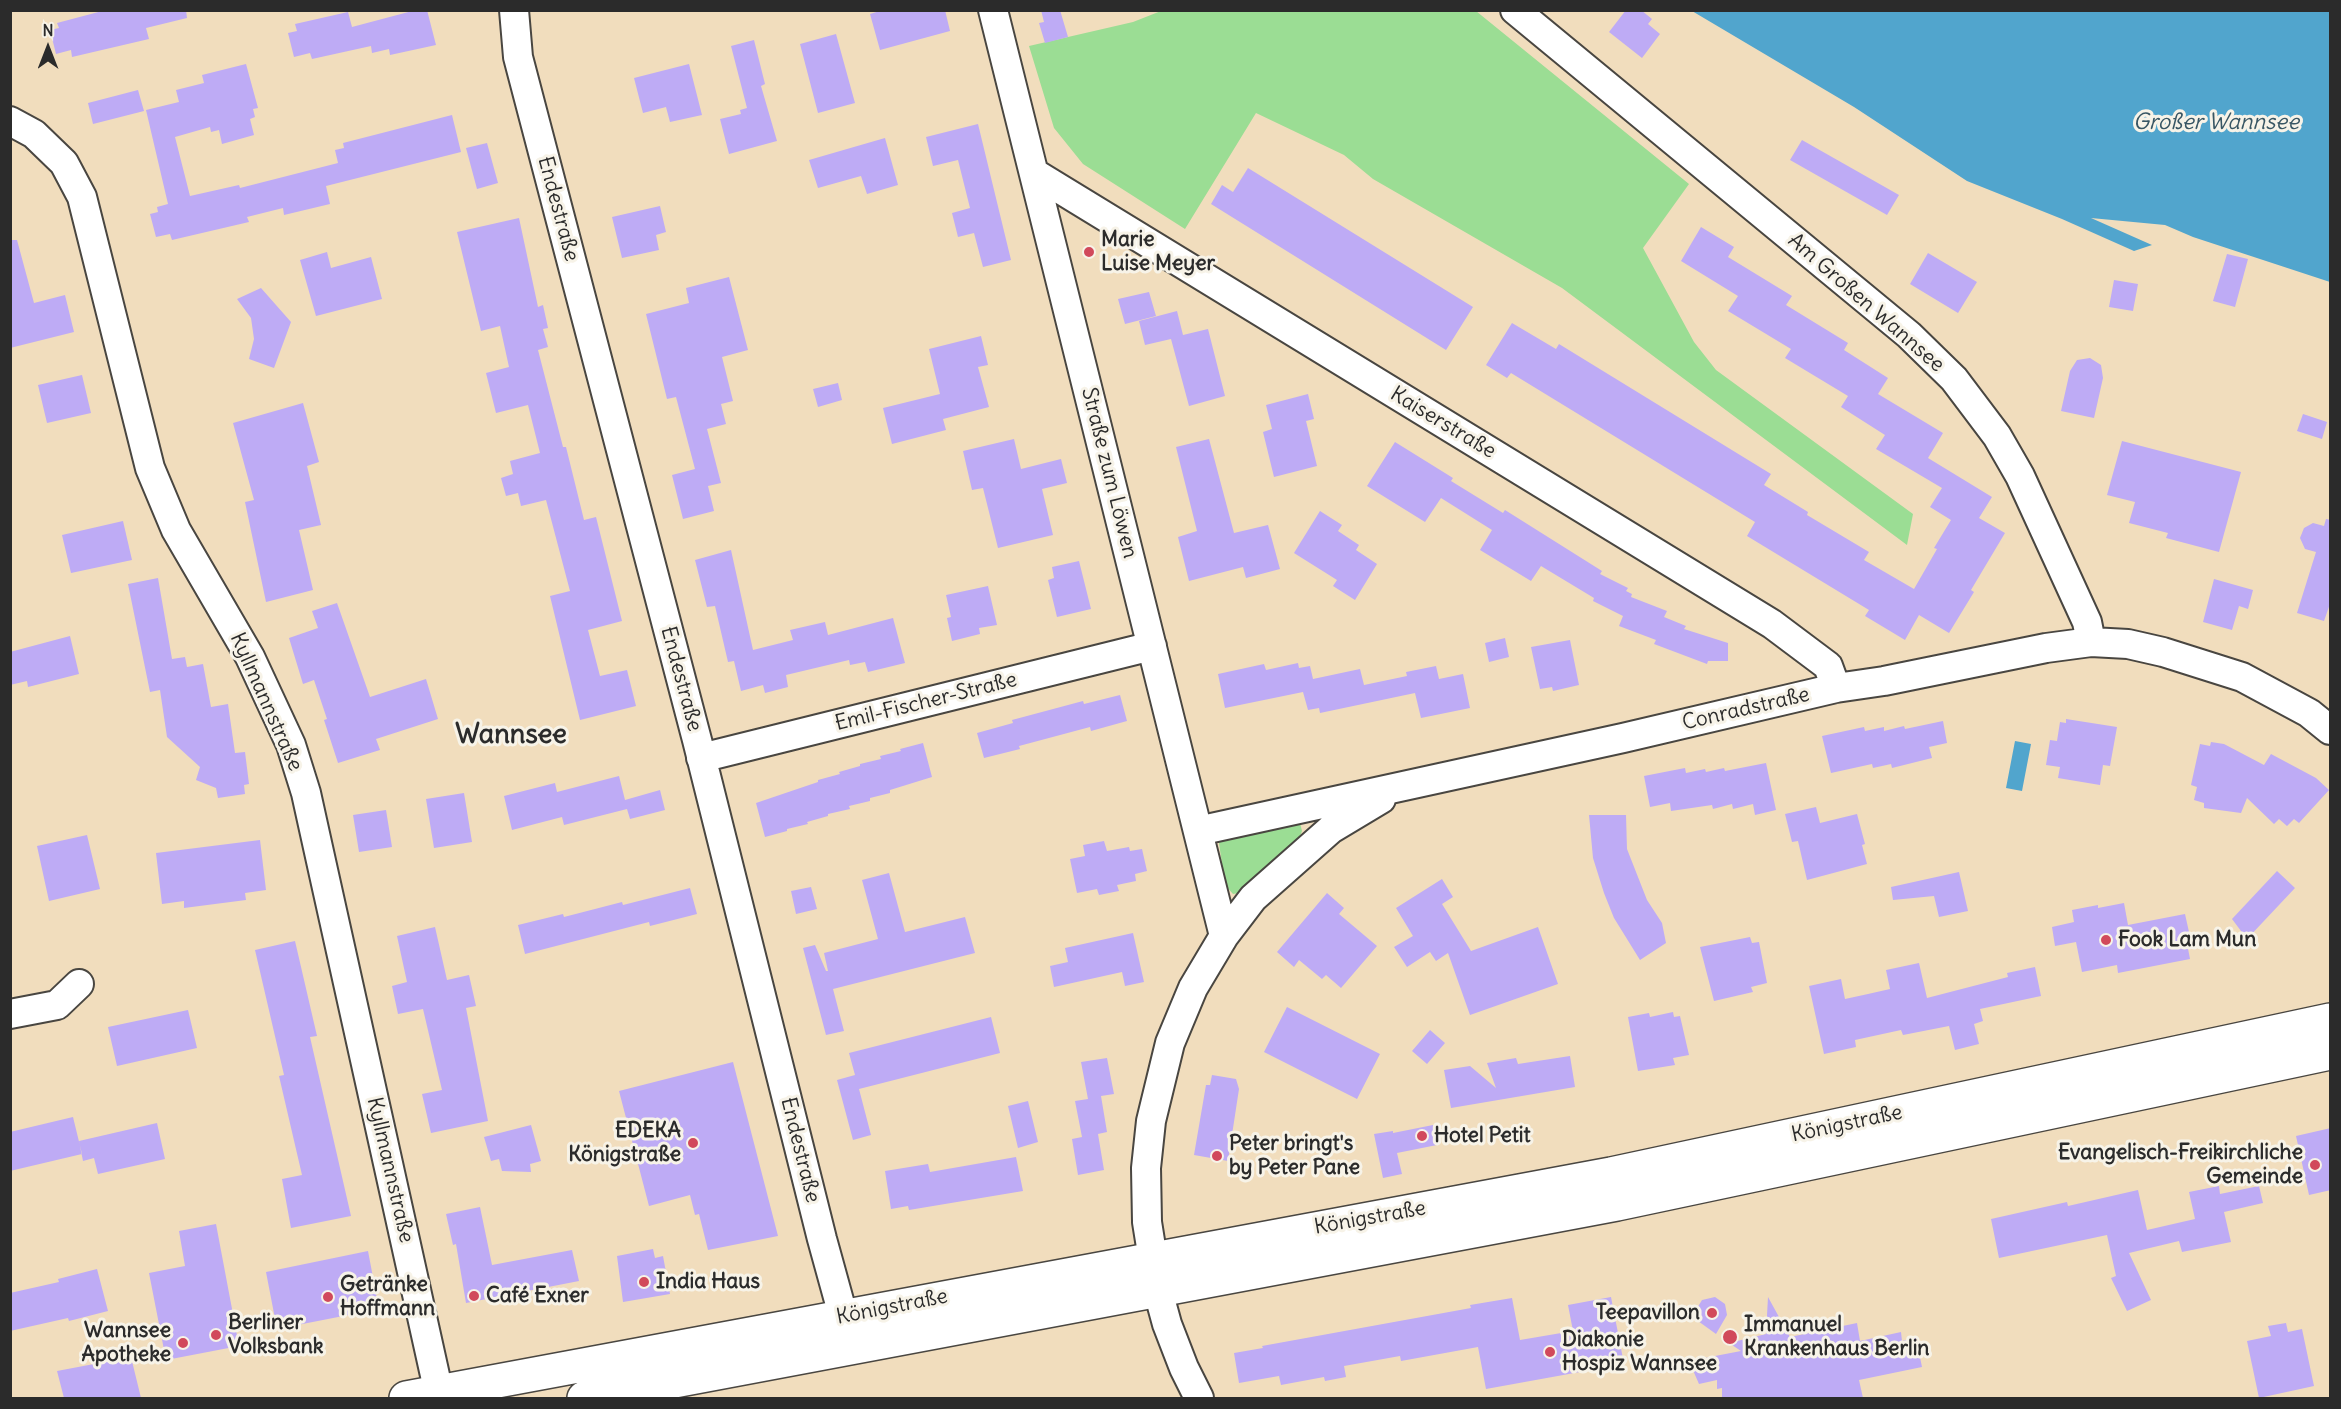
<!DOCTYPE html>
<meta charset="utf-8">
<style>
body{margin:0}
#map{position:relative;width:2341px;height:1409px;overflow:hidden;background:#f1ddbd;font-family:Delius,sans-serif}
canvas{display:block}
.frame{position:absolute;inset:0;border:12px solid #2b2b2b;pointer-events:none}
.north{position:absolute;left:18px;top:18px;width:60px;height:60px;-webkit-text-stroke:4px #f7f3e8;paint-order:stroke;rotate:0deg;font-size:16px;font-weight:700;line-height:24px;text-align:center;color:#2b2b2b}
.north::after{content:'';display:block;margin:auto;width:21px;height:27px;background:#2b2b2b;clip-path:polygon(50% 0,100% 100%,50% 72%,0 100%)}
</style>
<div id="map">
<canvas width="2341" height="1409"></canvas>
<div class="frame"></div>
<div class="north">N</div>
</div>
<script>
const context = document.querySelector('canvas').getContext('2d');
context.lineJoin = 'round';
function fillPath(path, color) {
  context.fillStyle = color;
  context.fill(path, 'evenodd');
}
function shape(rows) {
  const path = new Path2D();
  for (const r of rows) {
    path.moveTo(r[0], r[1]);
    for (let i = 2; i < r.length; i += 2) path.lineTo(r[i], r[i + 1]);
  }
  return path;
}
function strokePath(path, color, width, dash) {
  context.strokeStyle = color;
  context.lineWidth = width;
  context.lineCap = dash ? 'butt' : 'round';
  context.setLineDash(dash || []);
  context.stroke(path);
}
function label(font, color, halo, rows, align = 'center') {
  context.font = font + ' Delius,sans-serif';
  context.lineWidth = 6;
  context.setLineDash([]);
  context.textBaseline = 'middle';
  context.strokeStyle = halo;
  context.fillStyle = color;
  for (const [text, x, y, turn = 0] of rows) {
    context.save();
    context.translate(x, y);
    context.rotate((+turn || 0) * Math.PI / 180);
    context.textAlign = isNaN(turn) ? turn : align;
    if (halo) context.strokeText(text, 0, 0);
    context.fillText(text, 0, 0);
    context.restore();
  }
}
fillPath(shape([
 [1161,11,1476,11,1689,184,1643,248,1694,342,1716,370,1913,514,1907,545,1562,288,1373,179,1344,155,1256,113,1185,229,1083,164,1054,128,1029,46,1133,22],
 [1300,823,1302,831,1299,839,1245,892,1233,894,1225,885,1218,836]
]), '#9bdd94');
fillPath(shape([
 [1692,11,2330,11,2330,282,2193,237,2165,225,2091,218,2152,245,2134,251,2062,219,1967,181,1854,107],
 [2015,741,2031,744,2022,791,2006,788]
]), '#51a5cd');
fillPath(shape([
 [106,10,186,10,187,18,146,28,149,39,72,57,71,50,56,54,50,30,59,28,57,23],
 [416,10,427,10,436,45,390,55,389,49,372,53,371,46,312,59,310,53,294,57,288,33,297,31,295,24,348,12,352,27],
 [883,10,945,10,950,31,880,50,870,14],
 [1041,10,1060,10,1068,37,1045,43,1039,23,1044,22],
 [1626,10,1641,10,1652,19,1648,24,1660,34,1642,58,1609,32],
 [836,34,855,103,818,113,800,44],
 [754,40,765,84,761,86,777,141,729,154,720,119,741,114,740,110,747,108,731,46],
 [246,64,258,108,253,109,255,117,250,119,254,135,222,144,219,130,211,132,210,127,175,137,190,196,239,185,240,188,338,163,335,150,344,148,343,143,452,115,461,152,326,186,330,204,284,215,283,208,247,217,249,222,172,240,170,234,156,237,150,214,158,212,157,207,168,204,146,110,179,102,176,90,204,83,202,75],
 [689,64,702,115,670,122,666,107,643,113,634,78],
 [138,90,144,111,93,124,88,103],
 [978,124,1011,260,983,267,974,233,958,237,952,213,970,208,958,160,933,166,926,137],
 [885,138,898,185,867,194,861,176,818,188,809,160],
 [1802,140,1899,195,1887,215,1790,160],
 [487,143,498,183,477,189,466,148],
 [1248,168,1473,307,1446,350,1211,204,1222,185,1233,192],
 [660,206,666,232,656,235,659,250,622,258,612,217],
 [519,218,538,307,543,305,548,328,543,329,548,347,538,350,563,447,566,447,584,520,596,517,622,621,588,630,600,676,627,670,636,706,580,720,550,596,570,591,546,500,521,506,518,493,506,496,501,478,513,474,510,461,540,453,528,405,496,413,486,373,509,367,500,326,481,331,457,232],
 [1701,227,1734,247,1728,257,1792,296,1786,305,1848,343,1844,350,1888,378,1878,394,1943,433,1928,458,1992,497,1979,518,2005,533,1971,590,1974,592,1949,633,1919,615,1905,640,1865,616,1869,610,1747,536,1755,522,1511,373,1507,378,1486,365,1512,323,1556,349,1559,344,1771,474,1764,485,1808,512,1807,515,1869,552,1864,560,1914,589,1937,549,1934,548,1951,520,1930,507,1942,488,1876,449,1885,435,1841,407,1848,396,1785,358,1791,349,1728,311,1738,296,1681,261],
 [10,240,17,240,34,303,65,295,74,332,10,348],
 [327,252,331,268,371,257,382,299,316,316,300,260],
 [1928,253,1977,282,1958,313,1910,284],
 [2227,254,2248,259,2235,307,2213,301],
 [729,277,748,350,722,357,733,401,721,404,726,424,707,429,721,483,708,486,714,511,683,519,672,475,695,469,676,397,667,399,646,314,689,303,686,288],
 [2114,280,2138,284,2133,311,2109,307],
 [261,288,291,322,274,368,249,359,254,339,251,318,237,299],
 [1149,292,1156,316,1125,324,1118,299],
 [1177,311,1183,335,1208,329,1225,396,1189,406,1171,339,1145,345,1139,321],
 [981,336,988,365,978,367,989,407,943,419,946,430,892,444,883,408,940,394,929,349],
 [2090,358,2101,365,2103,378,2094,418,2061,411,2070,371,2077,360],
 [82,375,91,413,47,423,38,385],
 [838,383,842,400,818,407,813,389],
 [1308,394,1314,419,1306,421,1317,466,1274,477,1263,432,1272,429,1266,405],
 [303,403,319,462,307,466,321,525,299,530,313,590,266,602,245,502,254,500,233,423],
 [2303,414,2327,422,2322,439,2297,431],
 [1014,439,1021,469,1061,459,1067,483,1042,489,1053,535,998,548,983,488,972,490,963,451],
 [1209,439,1234,533,1268,525,1280,569,1246,578,1243,567,1189,581,1178,537,1197,531,1176,447],
 [2122,441,2241,472,2219,552,2166,538,2168,533,2129,523,2135,502,2107,495],
 [1395,442,1453,478,1451,481,1503,513,1505,510,1602,571,1600,574,1628,588,1626,591,1632,594,1631,597,1667,611,1664,617,1686,626,1684,629,1728,643,1728,661,1708,661,1707,664,1654,644,1656,640,1619,626,1623,616,1593,601,1594,598,1541,566,1531,581,1480,550,1492,530,1441,498,1425,522,1367,486],
 [1320,511,1342,525,1338,531,1359,545,1356,550,1377,564,1355,600,1333,586,1337,580,1294,553],
 [2326,519,2331,520,2331,601,2324,621,2297,613,2316,552,2305,549,2300,538,2304,528,2313,523,2324,526],
 [123,521,132,560,71,573,62,535],
 [731,550,753,650,793,640,790,630,825,622,828,635,893,618,905,663,868,672,865,662,850,665,849,660,786,675,788,687,765,693,763,685,741,691,734,661,728,662,715,606,707,607,695,560],
 [1079,561,1091,609,1057,617,1048,580,1054,578,1052,567],
 [158,578,172,659,185,657,187,667,203,664,211,707,228,704,235,753,245,752,249,784,244,785,245,794,218,798,216,788,196,780,200,767,167,737,160,690,150,692,128,584],
 [2214,579,2253,590,2248,609,2239,606,2232,630,2203,622],
 [988,586,997,625,979,628,980,634,952,641,947,618,951,617,946,595],
 [337,603,370,697,426,679,438,719,376,739,380,750,338,763,324,720,327,719,314,680,303,684,289,638,318,628,312,611],
 [70,636,79,674,28,687,27,681,10,685,10,652],
 [1505,638,1509,657,1489,662,1485,643],
 [1570,640,1579,685,1553,691,1552,687,1540,689,1531,647],
 [1298,663,1299,668,1310,666,1313,679,1360,669,1364,685,1407,676,1406,672,1436,666,1439,679,1463,674,1470,708,1421,718,1415,693,1320,713,1319,708,1308,710,1303,692,1225,708,1218,674,1264,664,1266,670],
 [1120,695,1127,721,1091,731,1090,727,1019,746,1020,749,984,758,977,733,1013,723,1012,720,1083,701,1084,704],
 [2066,719,2117,727,2110,766,2103,765,2100,785,2058,778,2060,767,2046,765,2050,740,2057,741,2060,722,2066,723],
 [1943,721,1947,743,1929,747,1932,758,1892,768,1891,764,1873,768,1872,764,1831,773,1822,736,1864,727,1865,731,1884,727,1884,731,1904,726,1905,729],
 [2211,742,2224,744,2264,765,2271,754,2316,778,2329,790,2299,823,2294,819,2287,826,2279,819,2274,824,2247,798,2241,813,2204,808,2204,803,2194,800,2197,787,2191,785,2200,744,2210,746],
 [923,743,932,777,890,790,890,793,870,798,870,801,849,806,850,809,828,814,828,816,807,822,808,824,787,829,787,831,765,837,756,803,818,782,818,780,840,774,839,772,860,766,860,764,881,759,880,756,901,751,900,749],
 [1766,763,1776,810,1755,815,1753,804,1733,809,1732,804,1713,809,1712,805,1671,811,1670,803,1650,807,1644,776,1685,768,1686,773,1705,769,1706,772,1724,768,1725,771],
 [619,776,625,800,660,790,665,810,630,819,627,809,564,825,562,817,512,830,504,796,555,783,557,792],
 [464,793,472,842,434,848,426,799],
 [1816,807,1820,823,1857,814,1865,844,1862,845,1867,864,1807,880,1798,841,1792,842,1785,814],
 [386,810,392,847,359,852,353,815],
 [1589,815,1626,815,1627,849,1647,900,1662,923,1666,943,1640,960,1614,918,1604,893,1593,858],
 [87,835,100,889,49,901,37,846],
 [260,840,266,890,245,893,246,900,184,908,184,901,162,904,156,853],
 [1104,841,1107,851,1129,847,1130,851,1142,849,1147,871,1135,874,1136,881,1117,885,1119,891,1099,895,1097,889,1077,893,1070,859,1085,856,1083,845],
 [2277,871,2295,888,2247,939,2232,919],
 [1959,872,1968,911,1939,917,1934,896,1893,900,1891,887],
 [889,873,905,932,965,917,975,953,833,989,844,1031,826,1035,803,948,815,945,826,971,828,971,824,953,878,939,862,880],
 [1442,879,1453,897,1442,904,1471,951,1538,927,1558,984,1470,1015,1448,953,1436,961,1430,952,1407,967,1394,947,1413,936,1396,908],
 [811,887,817,909,796,914,791,891],
 [690,888,697,914,650,926,649,922,525,954,518,925,563,914,564,917,622,902,623,905],
 [1327,893,1344,908,1339,914,1377,946,1341,988,1326,975,1322,979,1299,960,1294,967,1277,952],
 [2124,903,2128,925,2185,914,2189,932,2185,933,2190,959,2118,973,2117,965,2082,972,2076,942,2055,946,2052,927,2074,922,2072,910,2098,905,2098,908],
 [435,927,447,980,469,975,476,1006,466,1008,488,1121,431,1133,422,1094,442,1090,423,1009,398,1014,392,986,407,982,397,936],
 [1133,933,1144,982,1125,986,1122,972,1054,987,1050,966,1068,962,1065,948],
 [1750,937,1752,943,1759,942,1767,983,1751,987,1753,992,1714,1001,1700,947],
 [295,941,317,1036,310,1037,351,1216,291,1228,282,1179,302,1175,279,1076,284,1075,255,950],
 [1919,963,1927,998,2008,977,2007,973,2035,967,2041,996,1980,1009,1983,1021,1974,1024,1979,1044,1955,1050,1949,1026,1903,1035,1901,1030,1855,1040,1856,1047,1824,1054,1809,986,1841,979,1845,999,1868,994,1890,989,1886,970],
 [1287,1007,1380,1054,1357,1099,1264,1052],
 [188,1010,197,1048,117,1066,108,1027],
 [1673,1012,1674,1017,1680,1016,1689,1055,1673,1058,1675,1065,1638,1071,1628,1017,1649,1013,1650,1017],
 [991,1017,1000,1053,859,1089,871,1135,853,1140,837,1080,855,1075,849,1053],
 [1430,1030,1445,1043,1427,1064,1412,1051],
 [1570,1056,1575,1087,1451,1108,1444,1070,1470,1066,1496,1088,1487,1063,1516,1058,1518,1064],
 [1107,1058,1114,1094,1101,1096,1107,1132,1098,1134,1104,1170,1078,1175,1072,1139,1082,1137,1075,1101,1088,1099,1081,1062],
 [733,1062,778,1236,708,1250,699,1214,695,1215,690,1195,649,1206,619,1091],
 [1212,1075,1236,1079,1239,1089,1228,1161,1194,1155,1206,1085,1210,1085],
 [1028,1101,1038,1142,1018,1148,1008,1106],
 [73,1117,82,1154,10,1171,10,1132],
 [157,1123,165,1159,98,1174,94,1158,83,1161,79,1141],
 [531,1125,541,1161,530,1164,531,1172,502,1171,499,1159,491,1161,484,1137],
 [1433,1125,1437,1145,1397,1153,1402,1174,1383,1178,1374,1134,1393,1131,1393,1133],
 [2331,1128,2331,1190,2309,1195,2296,1136],
 [1016,1157,1023,1191,909,1210,908,1206,891,1209,885,1171,928,1164,930,1172],
 [2219,1186,2220,1194,2259,1186,2263,1203,2224,1212,2231,1242,2182,1252,2179,1241,2129,1253,2151,1300,2127,1311,2111,1278,2116,1276,2107,1235,1999,1258,1991,1219,2067,1202,2068,1206,2138,1190,2147,1230,2195,1219,2189,1192],
 [480,1207,492,1265,572,1250,579,1281,466,1303,456,1244,453,1245,446,1214],
 [216,1224,239,1346,166,1360,149,1273,185,1266,179,1231],
 [653,1249,655,1258,663,1256,670,1294,623,1302,617,1256],
 [368,1251,379,1309,277,1329,266,1272],
 [97,1269,108,1311,69,1321,68,1318,10,1331,10,1293,59,1282,58,1279],
 [1611,1297,1624,1364,1486,1389,1478,1347,1401,1361,1400,1356,1344,1366,1346,1377,1325,1381,1324,1377,1281,1385,1279,1376,1239,1383,1234,1353,1263,1348,1262,1346,1471,1308,1470,1305,1512,1298,1520,1340,1573,1331,1568,1305],
 [1715,1297,1725,1304,1727,1315,1716,1334,1698,1321,1696,1310,1702,1300],
 [1768,1297,1790,1337,1857,1323,1860,1341,1901,1332,1902,1341,1916,1338,1922,1367,1859,1380,1863,1398,1722,1398,1722,1388,1717,1389,1717,1380,1699,1384,1689,1361,1741,1351,1729,1343,1766,1334],
 [2286,1323,2288,1332,2302,1329,2314,1386,2259,1398,2247,1341,2271,1336,2268,1326],
 [131,1357,141,1398,64,1398,57,1371]
]), '#beabf5');
const minor = shape([
 [514,10,518,57,697,740,822,1239,849,1337],
 [993,10,1224,936],
 [1515,10,1909,335,1954,379,1997,436,2020,476,2087,622,2091,642],
 [10,121,34,134,64,163,82,197,150,468,176,530,250,657,291,745,306,793,323,870,440,1398],
 [1034,173,1772,624,1828,666,1836,688],
 [701,758,1152,646],
 [1198,831,1623,738,1836,688,1884,681,2046,648,2091,642,2128,644,2163,652,2242,677,2309,713,2330,730],
 [10,1014,57,1005,79,984],
 [1199,1398,1184,1368,1167,1324,1158,1291,1147,1222,1146,1168,1151,1121,1170,1043,1193,988,1224,936,1253,898,1331,829,1381,799]
]);
const primary = shape([
 [406,1398,1611,1174,2330,1020],
 [584,1398,1617,1204,2330,1053]
]);
strokePath(minor, '#494641', 32);
strokePath(primary, '#494641', 36);
strokePath(minor, '#fff', 28);
strokePath(primary, '#fff', 33);
for (const [x, y, r, color] of [
 [1089,252,6,"#d1495b"],
 [2106,940,6,"#d1495b"],
 [1422,1136,6,"#d1495b"],
 [693,1143,6,"#d1495b"],
 [1217,1156,6,"#d1495b"],
 [2315,1165,6,"#d1495b"],
 [644,1282,6,"#d1495b"],
 [474,1296,6,"#d1495b"],
 [328,1297,6,"#d1495b"],
 [1712,1313,6,"#d1495b"],
 [216,1335,6,"#d1495b"],
 [1730,1337,8,"#d1495b"],
 [183,1343,6,"#d1495b"],
 [1550,1352,6,"#d1495b"]
]) {
  const dot = new Path2D();
  dot.arc(x, y, r, 0, 2 * Math.PI);
  context.fillStyle = color;
  context.fill(dot);
  strokePath(dot, '#f7f3e8', 2);
}
label('21px', '#2b2b2b', '#f7f3e8', [
 ["Endestraße",558,209,75],
 ["Am Großen Wannsee",1866,303,41],
 ["Kaiserstraße",1443,423,31],
 ["Straße zum Löwen",1109,473,76],
 ["Endestraße",681,679,75],
 ["Kyllmannstraße",266,702,66],
 ["Emil-Fischer-Straße",926,702,-14],
 ["Conradstraße",1746,709,-13],
 ["Königstraße",1847,1124,-12],
 ["Endestraße",800,1150,76],
 ["Kyllmannstraße",390,1170,77],
 ["Königstraße",1370,1218,-10],
 ["Königstraße",892,1307,-11]
]);
label('bold 21px', '#2b2b2b', '#f7f3e8', [
 ["Marie",1101,240],
 ["Luise Meyer",1101,264],
 ["Fook Lam Mun",2118,940],
 ["EDEKA",681,1131,"right"],
 ["Königstraße",681,1155,"right"],
 ["Hotel Petit",1434,1136],
 ["Peter bringt's",1229,1144],
 ["by Peter Pane",1229,1168],
 ["Evangelisch-Freikirchliche",2303,1153,"right"],
 ["Gemeinde",2303,1177,"right"],
 ["India Haus",656,1282],
 ["Getränke",340,1285],
 ["Hoffmann",340,1309],
 ["Café Exner",486,1296],
 ["Teepavillon",1700,1313,"right"],
 ["Berliner",228,1323],
 ["Volksbank",228,1347],
 ["Immanuel",1744,1325],
 ["Krankenhaus Berlin",1744,1349],
 ["Wannsee",171,1331,"right"],
 ["Apotheke",171,1355,"right"],
 ["Diakonie",1562,1340],
 ["Hospiz Wannsee",1562,1364]
], 'left');
label('italic 22px', '#385664', '#f7f3e8', [
 ["Großer Wannsee",2216,123]
]);
label('bold 27px', '#2b2b2b', '#f7f3e8', [
 ["Wannsee",511,735]
]);
</script>
